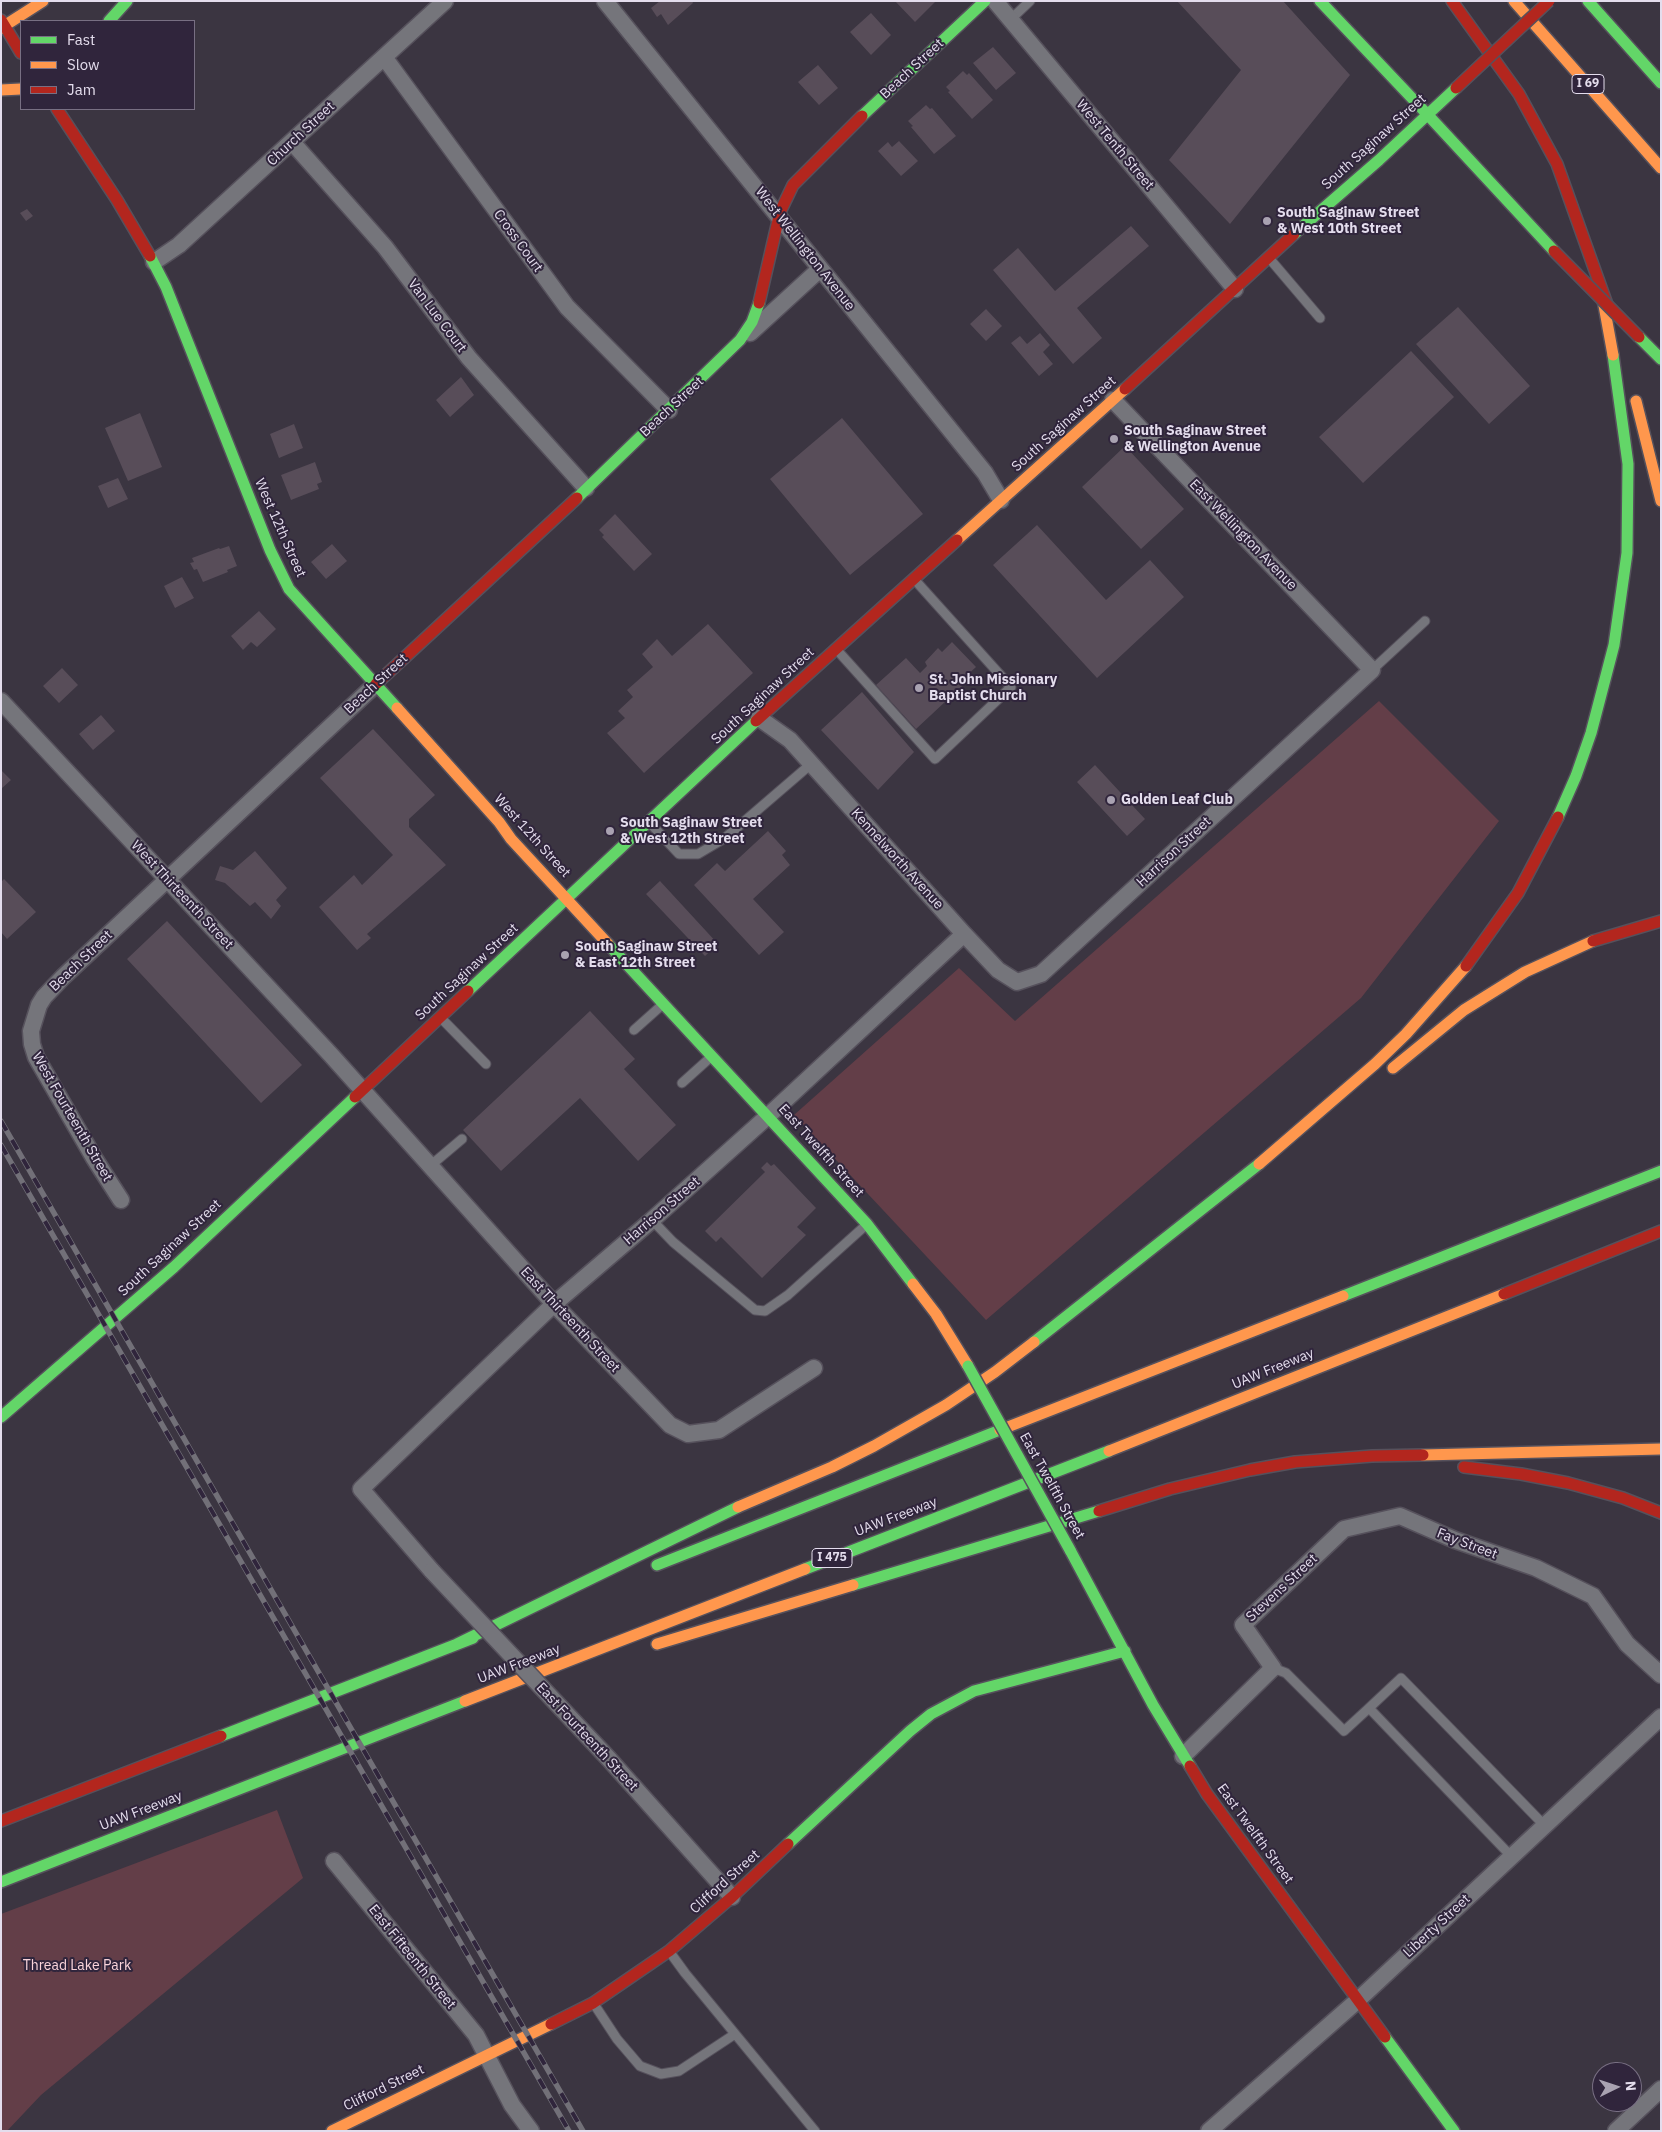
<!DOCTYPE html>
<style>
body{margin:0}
#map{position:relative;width:1662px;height:2132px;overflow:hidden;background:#3b3541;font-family:"IBM Plex Sans",sans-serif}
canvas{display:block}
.frame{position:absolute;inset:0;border:2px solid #e4dded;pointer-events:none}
.legend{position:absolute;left:20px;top:20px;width:175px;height:90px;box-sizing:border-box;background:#30253c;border:1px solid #786f83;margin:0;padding:6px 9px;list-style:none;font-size:15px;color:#e4dded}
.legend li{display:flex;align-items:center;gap:10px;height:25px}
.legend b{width:25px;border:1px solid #786f83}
.north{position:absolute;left:1592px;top:2062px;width:50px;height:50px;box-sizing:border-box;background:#30253c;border:1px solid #786f83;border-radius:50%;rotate:86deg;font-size:14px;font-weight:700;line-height:20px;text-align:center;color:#e4dded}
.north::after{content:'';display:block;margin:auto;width:18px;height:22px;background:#a9a2b1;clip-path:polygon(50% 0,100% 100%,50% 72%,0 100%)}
</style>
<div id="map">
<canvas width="1662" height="2132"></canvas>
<div class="frame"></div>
<ul class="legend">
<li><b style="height:6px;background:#63d668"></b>Fast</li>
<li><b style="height:6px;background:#ff974d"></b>Slow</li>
<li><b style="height:6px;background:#b3261e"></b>Jam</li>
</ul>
<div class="north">N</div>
</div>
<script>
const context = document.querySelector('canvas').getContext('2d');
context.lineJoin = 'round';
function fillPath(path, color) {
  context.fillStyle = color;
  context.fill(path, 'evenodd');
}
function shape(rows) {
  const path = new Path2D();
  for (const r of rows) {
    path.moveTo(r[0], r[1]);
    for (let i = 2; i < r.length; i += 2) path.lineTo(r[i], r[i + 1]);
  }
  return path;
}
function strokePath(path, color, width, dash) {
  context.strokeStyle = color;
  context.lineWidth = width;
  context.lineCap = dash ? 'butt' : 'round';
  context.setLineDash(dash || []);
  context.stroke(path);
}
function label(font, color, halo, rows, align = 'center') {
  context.font = font + ' "IBM Plex Sans",sans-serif';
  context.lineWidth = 4;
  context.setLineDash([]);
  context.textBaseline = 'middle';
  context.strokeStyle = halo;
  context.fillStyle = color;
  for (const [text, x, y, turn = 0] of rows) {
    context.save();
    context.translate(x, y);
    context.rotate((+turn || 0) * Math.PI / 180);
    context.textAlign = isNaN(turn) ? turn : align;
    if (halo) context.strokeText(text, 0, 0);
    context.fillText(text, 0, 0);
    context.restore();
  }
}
fillPath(shape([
 [1379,701,1499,821,1361,998,986,1320,794,1115,959,968,1015,1021],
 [277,1810,303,1878,41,2095,7,2131,1,2131,1,1914]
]), '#633e48');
fillPath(shape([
 [660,1,692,1,693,3,668,25,661,14,657,17,651,8],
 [895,1,936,1,915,22],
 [1177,1,1283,1,1350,75,1230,224,1169,160,1241,70],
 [871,13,891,35,871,55,850,32],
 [993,47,1016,73,996,90,973,63],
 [818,65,838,88,819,105,798,82],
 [963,71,967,75,969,73,993,100,972,119,948,92,950,91,946,87],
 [926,105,930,109,932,108,956,136,934,154,911,127,913,126,908,121],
 [899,141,918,161,901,176,878,151,888,142,892,147],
 [27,209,33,216,26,221,20,213],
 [1131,226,1149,246,1077,308,1102,338,1073,364,993,270,1018,248,1055,291],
 [1458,307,1530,386,1489,424,1416,344],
 [986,309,1002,326,986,341,970,324],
 [1040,333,1050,345,1043,352,1053,364,1039,376,1011,343,1020,336,1027,344],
 [1411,351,1454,397,1363,483,1319,437],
 [461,377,474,395,450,417,436,400],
 [140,413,162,467,128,481,105,428],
 [842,418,923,514,850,575,770,479],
 [294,424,303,448,279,458,270,434],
 [1125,446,1184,509,1141,549,1082,487],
 [315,462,322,482,317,484,319,489,291,500,281,475],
 [118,478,128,499,108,508,98,486],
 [615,514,652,554,634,571,602,537,604,535,599,530],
 [1037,525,1106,600,1150,560,1184,597,1097,678,993,565],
 [332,544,347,561,326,579,311,562],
 [229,546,237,566,227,570,228,572,203,582,197,569,194,570,190,563,194,562,192,558,219,548,220,549],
 [182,577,194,598,175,608,164,586],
 [259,611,276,629,257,647,251,642,243,650,231,636],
 [708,624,753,673,644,773,607,733,625,718,618,711,633,697,627,690,653,667,642,654,657,639,672,656],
 [952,642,976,667,964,678,967,681,954,694,950,690,943,697,946,701,916,729,876,685,906,658,920,673,927,666,925,662,938,648,942,652],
 [62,668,78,685,59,703,43,686],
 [862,692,914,752,878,790,821,730],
 [101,715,115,731,93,750,79,734],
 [373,729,435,795,409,819,409,827,446,865,367,934,371,938,357,950,319,907,354,875,362,885,393,855,320,778],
 [1095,765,1145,819,1127,836,1077,782],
 [1,770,11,780,1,789],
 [768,831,786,851,782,855,790,865,753,899,784,932,759,955,694,885,717,863,725,871],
 [255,851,287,888,276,900,281,906,271,919,255,902,250,906,225,883,215,880,220,866,233,870],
 [4,879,36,912,7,939,1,932,1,882],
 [660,881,718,944,705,956,646,894],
 [167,921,302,1065,261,1103,127,959],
 [590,1011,635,1059,624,1069,676,1125,638,1161,580,1098,501,1171,463,1130],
 [767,1162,771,1166,774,1164,816,1208,797,1227,806,1235,762,1278,721,1237,716,1242,705,1231,765,1172,761,1168]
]), '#584d59');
const lane = shape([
 [1010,20,1030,1],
 [1269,258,1320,318],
 [837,650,935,759,1011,687,914,579],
 [1372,670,1425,621],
 [649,822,679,854,698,854,725,838,811,764],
 [440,1017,486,1064],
 [634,1030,662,1005],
 [682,1083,712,1056],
 [430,1166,462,1139],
 [652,1220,673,1242,755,1310,765,1311,788,1295,866,1225],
 [1273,1668,1286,1673,1344,1731,1369,1708],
 [1511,1856,1369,1708,1401,1678,1544,1825],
 [669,1951,685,1973,815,2131],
 [594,2004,617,2039,640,2066,661,2074,679,2071,735,2034]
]);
const street = shape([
 [605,1,985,473,1001,500],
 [995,1,1235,289],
 [384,57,567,307,669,410],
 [292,142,385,247,469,358,586,488],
 [154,262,179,245,445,1],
 [750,333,820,269],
 [1,701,331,1055,554,1304,670,1425,688,1434,719,1430,814,1368],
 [759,718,790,740,964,934,998,970,1017,982,1041,974,1372,670,1113,400],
 [121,1200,94,1158,36,1057,32,1044,31,1031,39,1005,44,997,63,977,376,684],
 [432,1571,361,1489,554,1304,652,1220,768,1116,964,934],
 [1183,1756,1273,1668,1243,1625,1344,1529,1400,1516,1455,1540,1536,1568,1593,1596,1627,1644,1661,1675],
 [609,1759,732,1897],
 [334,1861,476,2035,512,2105,531,2131],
 [1209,2131,1358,2000,1661,1717],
 [1616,2131,1661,2089]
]);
const fast = shape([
 [1320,1,1427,114],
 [1588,1,1661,83],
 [109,21,127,1],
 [1427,114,1554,251],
 [862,116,985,1],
 [1294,234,1379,160,1456,88],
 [150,256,166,287,270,550,289,589,397,708],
 [1639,337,1661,359],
 [577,498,740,340,752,322,759,303],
 [1558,817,1576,776,1591,733,1614,645,1627,553,1628,464,1613,355],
 [608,944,867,1224,913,1284],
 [468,991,756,721],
 [1343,1296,1661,1171],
 [1034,1342,1259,1164],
 [1,1417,174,1267,355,1097],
 [1070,1550,1153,1705,1190,1766],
 [657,1565,1000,1430],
 [805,1569,1109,1451],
 [853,1585,1099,1511],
 [457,1644,738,1507],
 [221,1736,473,1638],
 [788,1844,910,1731,931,1714,974,1691,1125,1651],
 [1,1882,465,1701],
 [1385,2037,1454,2131]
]);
const slow = shape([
 [1514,1,1661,168],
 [1,28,43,1],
 [1,90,21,89],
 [1601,289,1613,355],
 [1636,401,1661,501],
 [957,540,1125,389],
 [397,708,499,822,511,839,608,944],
 [1393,1068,1464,1010,1525,972,1593,941],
 [1259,1164,1375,1064,1406,1034,1466,966],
 [913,1284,936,1314,968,1366],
 [1000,1430,1343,1296],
 [1109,1451,1504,1294],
 [1423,1455,1661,1449],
 [738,1507,832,1467,874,1446,946,1405,995,1372,1034,1342],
 [657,1644,853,1585],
 [465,1701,805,1569],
 [332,2131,551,2024]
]);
const jam = shape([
 [1452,1,1519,94,1557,164,1608,307],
 [1,20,21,53],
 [57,109,117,200,150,256],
 [759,303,780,212,793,185,862,116],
 [1125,389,1294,234],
 [376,684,577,498],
 [756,721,957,540],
 [1593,941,1661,921],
 [1466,966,1518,893,1558,817],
 [355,1097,468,991],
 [1504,1294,1661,1231],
 [1464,1467,1521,1474,1568,1483,1623,1498,1661,1513],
 [1099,1511,1170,1489,1250,1470,1295,1462,1372,1456,1423,1455],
 [1190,1766,1207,1794,1385,2037],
 [1,1821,221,1736],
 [551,2024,593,2003,669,1951,732,1897,788,1844]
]);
strokePath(lane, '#56515c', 11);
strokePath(street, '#56515c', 19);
strokePath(fast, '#56515c', 14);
strokePath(slow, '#56515c', 14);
strokePath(jam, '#56515c', 14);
strokePath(lane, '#75757b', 9);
strokePath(street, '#75757b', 16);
strokePath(fast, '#63d668', 11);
strokePath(slow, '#ff974d', 11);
strokePath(jam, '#b3261e', 11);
const rail = shape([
 [1,1121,583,2131],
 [1,1145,569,2131]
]);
strokePath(rail, '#727078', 5.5);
strokePath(rail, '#30253c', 4, [11]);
const streetBridge = shape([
 [432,1571,609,1759]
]);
const fastBridge = shape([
 [968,1366,1070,1550]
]);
const jamBridge = shape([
 [1456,88,1549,1],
 [1554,251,1639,337]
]);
strokePath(streetBridge, '#56515c', 19, []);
strokePath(fastBridge, '#56515c', 14, []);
strokePath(jamBridge, '#56515c', 14, []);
strokePath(streetBridge, '#75757b', 16);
strokePath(fastBridge, '#63d668', 11);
strokePath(jamBridge, '#b3261e', 11);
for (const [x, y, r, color] of [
 [1267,221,5,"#a9a2b1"],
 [1114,439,5,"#a9a2b1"],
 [919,688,5,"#a9a2b1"],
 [1111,800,5,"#a9a2b1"],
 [610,831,5,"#a9a2b1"],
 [565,955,5,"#a9a2b1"]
]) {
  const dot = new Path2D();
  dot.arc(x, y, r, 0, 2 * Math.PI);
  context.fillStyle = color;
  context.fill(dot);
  strokePath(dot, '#30253c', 2);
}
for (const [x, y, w] of [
 [1588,84,32],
 [832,1558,40]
]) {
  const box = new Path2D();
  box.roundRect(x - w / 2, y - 9.5, w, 19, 4);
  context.fillStyle = '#30253c';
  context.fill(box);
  strokePath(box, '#e4dded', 1);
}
label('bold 12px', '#e4dded', null, [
 ["I 69",1588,84],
 ["I 475",832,1558]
]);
label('14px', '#e4dded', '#30253c', [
 ["Beach Street",912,69,-43],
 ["Church Street",301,134,-43],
 ["South Saginaw Street",1374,142,-42],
 ["West Tenth Street",1115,145,50],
 ["Cross Court",518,241,54],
 ["West Wellington Avenue",805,249,52],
 ["Van Lue Court",437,316,53],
 ["Beach Street",672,407,-43],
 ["South Saginaw Street",1064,424,-42],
 ["West 12th Street",280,528,66],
 ["East Wellington Avenue",1243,535,46],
 ["Beach Street",376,684,-43],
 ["South Saginaw Street",763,696,-43],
 ["West 12th Street",532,836,48],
 ["Harrison Street",1174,852,-43],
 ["Kennelworth Avenue",897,859,48],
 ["West Thirteenth Street",182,895,47],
 ["Beach Street",81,961,-44],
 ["South Saginaw Street",467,972,-43],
 ["West Fourteenth Street",72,1117,60],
 ["East Twelfth Street",821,1151,48],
 ["Harrison Street",662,1211,-41],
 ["South Saginaw Street",170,1248,-43],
 ["East Thirteenth Street",570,1320,47],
 ["UAW Freeway",1273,1369,-22],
 ["East Twelfth Street",1052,1486,61],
 ["UAW Freeway",896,1517,-21],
 ["Fay Street",1467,1544,21],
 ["Stevens Street",1282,1588,-43],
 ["UAW Freeway",519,1664,-21],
 ["East Fourteenth Street",587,1737,47],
 ["UAW Freeway",141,1811,-21],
 ["East Twelfth Street",1255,1834,54],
 ["Clifford Street",725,1882,-42],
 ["Liberty Street",1437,1926,-43],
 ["East Fifteenth Street",412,1957,51],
 ["Clifford Street",384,2088,-26]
]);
label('bold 14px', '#e4dded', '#30253c', [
 ["South Saginaw Street",1277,213],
 ["& West 10th Street",1277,229],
 ["South Saginaw Street",1124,431],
 ["& Wellington Avenue",1124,447],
 ["St. John Missionary",929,680],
 ["Baptist Church",929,696],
 ["Golden Leaf Club",1121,800],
 ["South Saginaw Street",620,823],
 ["& West 12th Street",620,839],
 ["South Saginaw Street",575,947],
 ["& East 12th Street",575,963]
], 'left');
label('14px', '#f9d3da', '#30253c', [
 ["Thread Lake Park",77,1966]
]);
</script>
